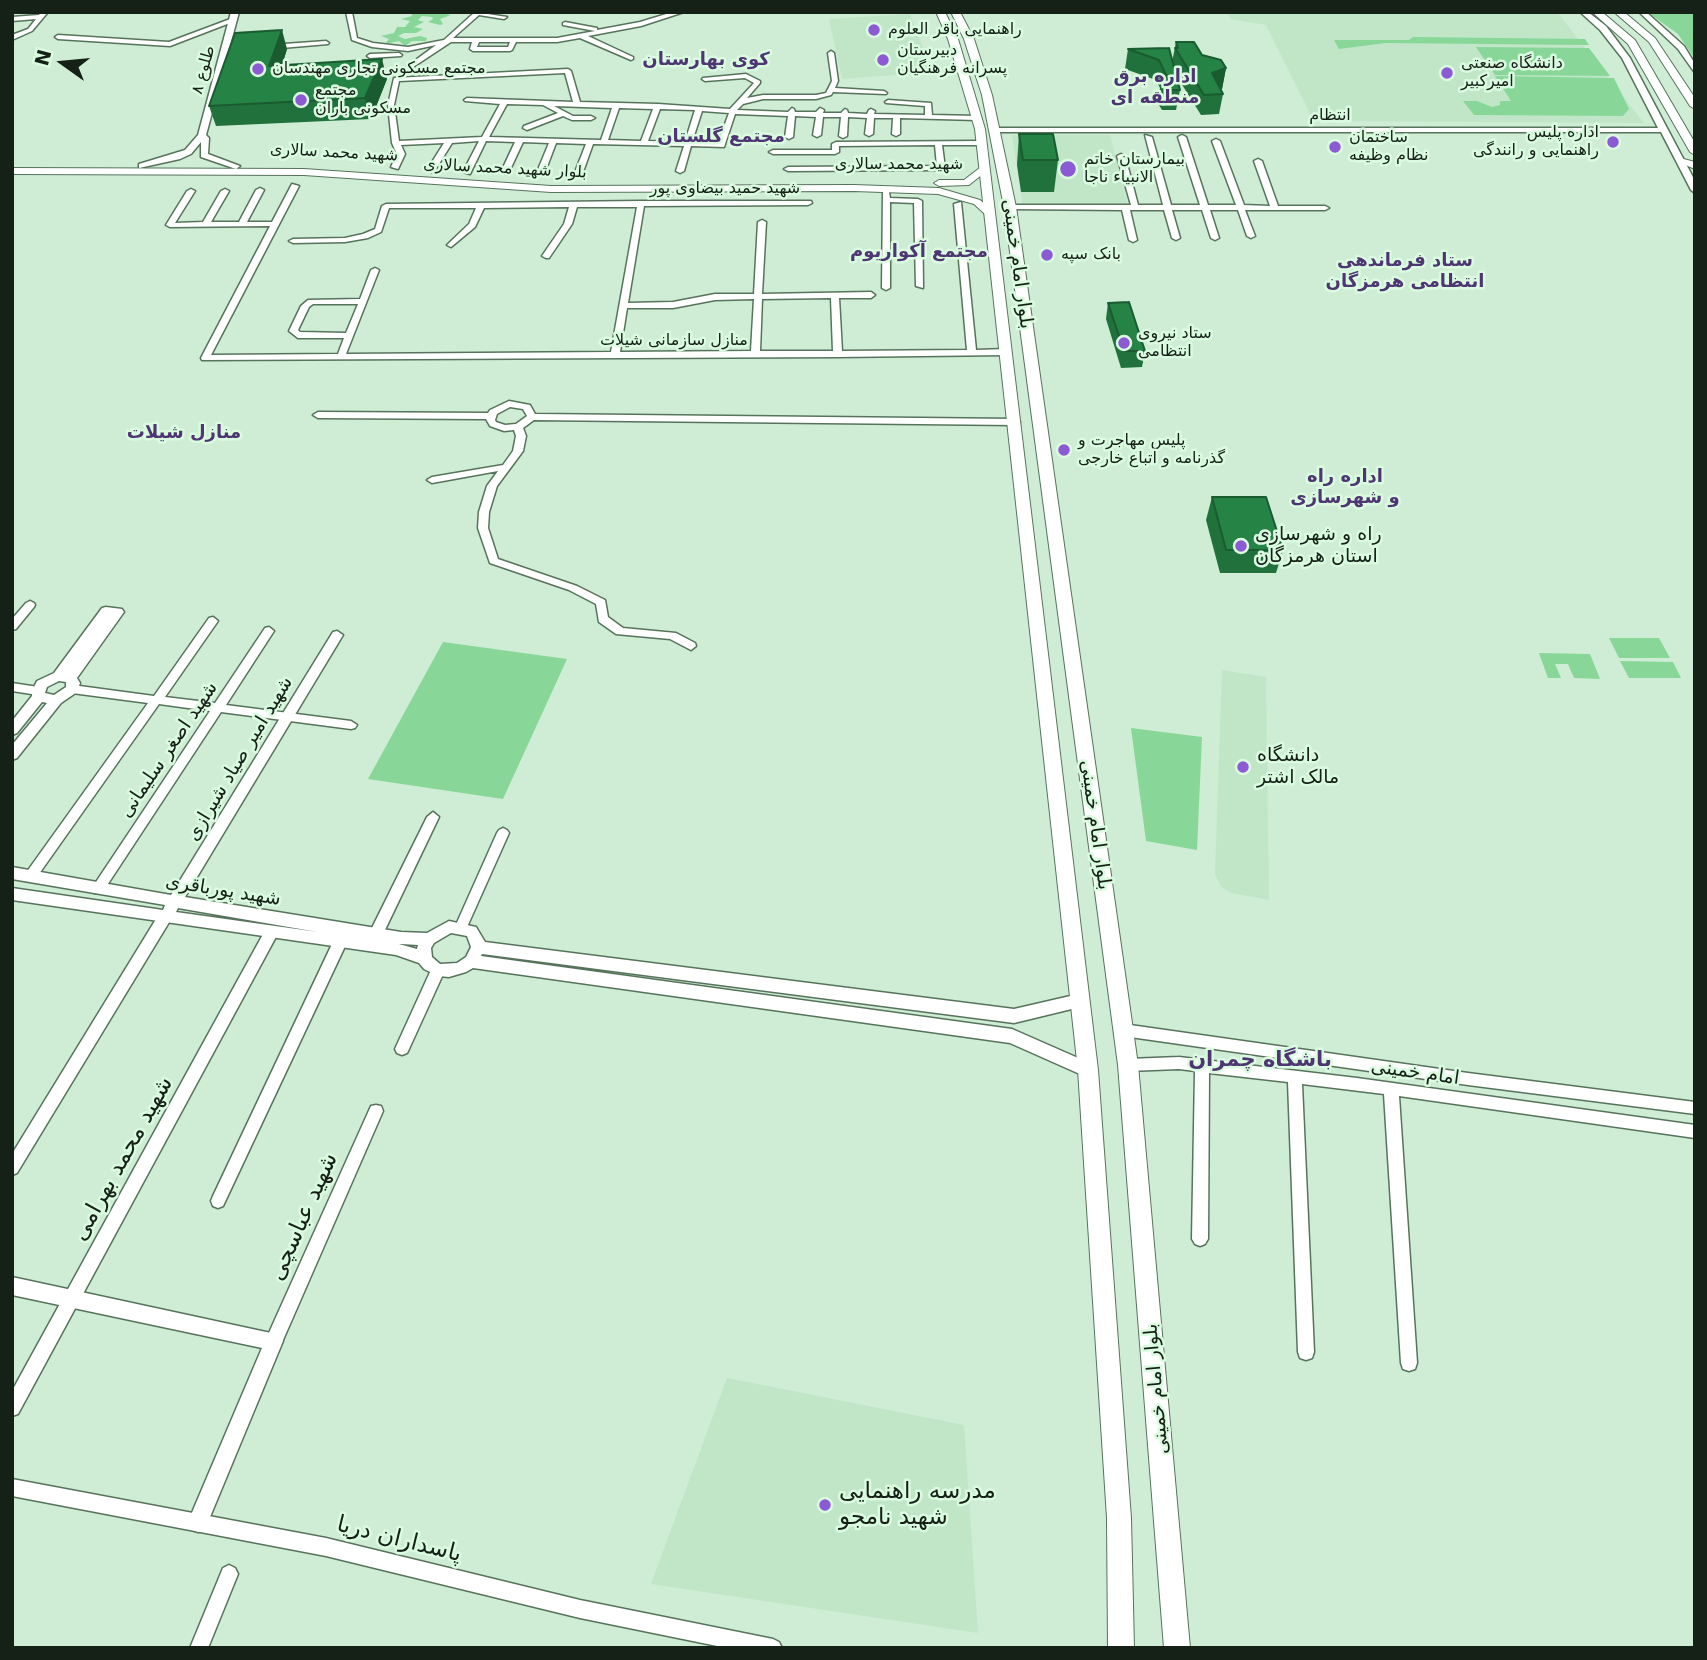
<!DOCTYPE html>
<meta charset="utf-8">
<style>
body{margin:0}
#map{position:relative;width:1707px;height:1660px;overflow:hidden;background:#ceedd4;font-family:"DejaVu Sans",sans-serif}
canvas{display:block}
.frame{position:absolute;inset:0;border:14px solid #152017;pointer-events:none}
.north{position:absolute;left:28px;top:28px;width:70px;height:70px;-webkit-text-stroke:5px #dbfbe1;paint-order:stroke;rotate:285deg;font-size:19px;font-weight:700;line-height:28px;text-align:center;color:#152017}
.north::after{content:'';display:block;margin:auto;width:24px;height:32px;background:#152017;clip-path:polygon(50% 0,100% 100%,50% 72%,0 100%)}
</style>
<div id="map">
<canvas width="1707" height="1660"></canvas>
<div class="frame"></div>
<div class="north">N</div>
</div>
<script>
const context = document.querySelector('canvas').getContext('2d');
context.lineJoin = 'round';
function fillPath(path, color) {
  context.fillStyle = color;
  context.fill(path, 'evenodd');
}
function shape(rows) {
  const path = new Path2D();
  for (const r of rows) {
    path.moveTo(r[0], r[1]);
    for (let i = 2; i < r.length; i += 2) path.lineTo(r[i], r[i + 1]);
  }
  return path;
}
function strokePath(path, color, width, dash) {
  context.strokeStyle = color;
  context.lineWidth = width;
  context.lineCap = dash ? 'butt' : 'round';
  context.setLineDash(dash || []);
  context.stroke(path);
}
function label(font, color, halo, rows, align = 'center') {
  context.font = font + ' "DejaVu Sans",Vazirmatn,sans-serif';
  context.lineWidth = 5;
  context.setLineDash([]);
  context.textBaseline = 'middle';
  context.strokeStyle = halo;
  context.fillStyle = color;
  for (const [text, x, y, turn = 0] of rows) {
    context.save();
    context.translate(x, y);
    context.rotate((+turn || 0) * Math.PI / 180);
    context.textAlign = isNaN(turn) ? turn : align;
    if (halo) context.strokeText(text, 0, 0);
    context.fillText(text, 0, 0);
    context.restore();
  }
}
fillPath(shape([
 [1226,12,1557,12,1644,123,1314,121,1266,25,1231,19],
 [910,14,932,72,842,79,829,19],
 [1012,135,1110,135,1128,206,1023,206],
 [1222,670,1266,677,1269,900,1232,893,1221,887,1215,874],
 [727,1378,964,1425,978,1633,651,1584]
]), '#c0e6c7');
fillPath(shape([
 [411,12,437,12,451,15,440,19,443,24,440,25,428,22,433,19,432,17,422,16,418,20,424,22,414,27,423,29,416,33,404,33,398,36,405,39,420,36,427,38,426,41,412,41,405,46,399,41,385,44,389,39,381,36,394,33,397,27,405,27,410,21,401,19,412,16],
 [1647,12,1695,12,1695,59,1678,34],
 [1413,37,1585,39,1589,45,1385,43,1339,49,1334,40,1409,40],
 [1476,47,1589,48,1610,76,1495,75],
 [1495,76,1614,78,1629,109,1623,116,1474,115,1463,101,1477,101,1492,107,1500,105,1500,101,1511,101],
 [1609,638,1659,638,1670,658,1619,658],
 [443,642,567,659,503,799,368,779],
 [1539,653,1590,654,1600,679,1574,678,1568,664,1555,664,1561,678,1548,678],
 [1620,661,1673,662,1681,678,1629,678],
 [1131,728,1202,737,1197,850,1146,841]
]), '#88d799');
const minor = shape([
 [41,12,48,12,32,31,12,40,12,35,28,29,36,19,12,21,12,17,39,15,41,12],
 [346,12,352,12,357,38,373,43,408,47,444,40,475,12,507,17,504,19,479,15,453,38,557,38,595,31,563,25,563,23,565,22,597,28,597,30,640,22,673,12,684,12,641,26,588,36,633,57,633,59,631,60,580,38,557,42,516,42,512,50,510,51,473,51,470,49,472,42,451,42,404,73,402,72,402,70,436,45,408,51,372,47,352,40,346,12],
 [479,42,510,42,508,47,477,47,479,42],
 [233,18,236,20,235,21,170,46,58,39,55,37,58,35,169,42,233,18],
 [326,41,329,43,328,44,270,49,267,47,270,45,326,41],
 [831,51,834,53,838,81,835,88,884,91,887,93,886,94,833,92,831,95,816,99,763,99,743,104,737,110,788,112,792,108,794,109,795,112,816,112,820,108,824,110,823,113,841,113,845,109,847,110,848,113,867,114,869,110,871,109,875,111,874,114,925,115,925,106,886,103,885,102,888,100,931,103,932,115,977,116,981,118,977,120,900,118,900,134,896,136,892,134,893,118,874,118,873,134,869,136,865,134,867,118,848,117,847,136,843,138,839,136,841,117,823,117,821,135,817,137,813,135,816,117,795,116,793,137,789,139,785,137,788,116,735,114,724,147,691,146,684,171,680,173,676,171,684,146,593,144,583,172,579,174,575,172,586,144,556,143,545,172,541,174,537,172,549,143,523,142,509,172,505,174,501,172,515,142,486,141,470,174,463,172,479,141,452,143,434,172,431,172,427,170,444,143,401,145,405,154,398,169,391,167,397,154,392,143,388,105,394,78,568,69,571,71,580,102,658,104,730,109,754,83,745,78,705,81,702,79,703,78,746,74,760,81,760,83,747,98,763,95,816,95,826,93,832,81,828,53,831,51],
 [565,73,573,102,467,98,464,100,465,101,500,104,482,137,399,141,394,105,399,81,565,73],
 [507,104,543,105,558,113,524,126,523,128,527,130,563,116,572,120,591,120,595,118,591,116,573,116,554,106,612,108,601,140,489,137,507,104],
 [619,108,653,109,641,141,608,140,619,108],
 [660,109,695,110,685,142,648,141,660,109],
 [702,111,729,113,718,143,692,142,702,111],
 [399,53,402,55,401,56,370,58,367,56,370,54,399,53],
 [1145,135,1152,137,1171,205,1200,205,1178,137,1182,135,1186,137,1208,205,1236,205,1212,141,1216,139,1220,141,1244,205,1270,206,1254,161,1258,159,1262,161,1278,206,1325,206,1329,208,1325,210,1245,210,1255,236,1251,238,1247,236,1238,210,1210,210,1219,238,1215,240,1211,238,1202,210,1172,210,1180,238,1176,240,1172,238,1164,210,1130,210,1137,240,1133,242,1129,240,1122,210,1010,209,1006,207,1010,205,1131,205,1117,156,1121,154,1125,156,1138,205,1163,205,1145,135],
 [981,141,985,143,984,145,942,145,945,168,941,170,788,171,784,169,788,167,937,166,935,145,839,146,839,152,835,154,773,154,769,152,773,150,832,150,832,144,836,142,981,141],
 [292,184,299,186,211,355,338,354,344,338,298,338,289,331,301,306,308,300,360,299,371,270,375,268,379,270,346,354,611,352,637,207,577,207,572,224,549,258,546,258,542,256,564,224,569,207,484,208,475,227,451,247,447,245,469,224,476,208,389,208,381,232,368,238,345,242,293,243,289,241,293,239,345,238,363,234,375,229,382,206,386,204,641,201,811,201,812,203,808,205,644,206,628,303,673,302,715,294,754,294,758,222,762,220,766,222,762,294,871,292,875,295,871,298,839,298,842,351,967,350,954,204,961,202,976,350,1006,349,1010,352,1006,355,838,357,202,360,201,358,270,226,170,227,166,225,187,191,191,189,195,191,175,223,203,222,221,191,225,189,229,191,211,222,239,222,256,190,260,188,264,190,247,222,272,222,292,184],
 [831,298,833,351,760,351,762,299,831,298],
 [754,299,751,351,620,352,627,308,673,308,715,300,754,299],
 [313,304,358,304,346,333,300,332,298,330,309,307,313,304],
 [883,192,889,192,890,198,918,199,922,201,923,288,916,286,914,203,890,202,890,288,886,290,882,288,883,192],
 [509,401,530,405,535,414,1015,419,1020,422,1015,425,534,420,523,428,526,436,523,451,497,486,489,512,488,528,498,559,577,586,605,600,608,617,623,628,676,633,695,643,696,646,691,650,670,639,616,634,599,622,596,604,569,590,490,563,478,528,479,512,487,486,498,471,432,483,427,480,432,477,503,465,513,451,516,436,514,430,504,431,490,426,486,419,318,418,313,415,318,412,488,413,490,410,509,401],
 [510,407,523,409,527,416,516,424,505,425,496,422,495,420,497,414,510,407],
 [30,601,34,603,35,605,34,607,16,629,12,630,12,619,26,603,30,601],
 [213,617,218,621,165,697,215,703,265,628,269,627,274,631,226,705,351,721,357,725,355,728,351,729,221,712,102,893,94,893,92,889,94,885,210,711,159,704,34,881,26,881,24,877,26,873,148,703,72,693,68,692,66,689,68,686,72,685,154,696,209,618,213,617],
 [12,683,38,687,44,691,38,695,12,691,12,683],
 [433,812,439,817,383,934,381,938,376,939,371,938,369,934,427,817,433,812],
 [503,828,507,830,509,833,467,927,466,931,461,932,456,931,455,927,497,833,499,830,503,828],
 [166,910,171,911,172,915,171,919,17,1173,12,1175,12,1154,161,911,166,910],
 [272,926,277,927,278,931,277,935,18,1414,12,1416,12,1391,267,927,272,926],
 [340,937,345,938,347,942,223,1206,218,1208,213,1206,211,1201,213,1196,333,942,335,938,340,937],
 [438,964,443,966,445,970,409,1049,407,1053,402,1055,397,1053,395,1049,431,970,433,966,438,964],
 [1123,1024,1468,1073,1695,1102,1695,1114,1468,1085,1123,1036,1118,1034,1116,1030,1118,1026,1123,1024],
 [1179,1057,1357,1078,1695,1125,1695,1138,1399,1096,1417,1363,1415,1369,1409,1371,1403,1369,1401,1363,1384,1094,1302,1084,1314,1352,1312,1358,1306,1360,1300,1358,1298,1352,1288,1082,1209,1073,1208,1239,1205,1244,1200,1246,1195,1244,1192,1239,1195,1071,1179,1069,1128,1071,1123,1069,1121,1065,1123,1061,1128,1059,1179,1057],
 [376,1105,381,1106,383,1111,280,1347,274,1349,268,1347,266,1341,268,1335,371,1106,376,1105],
 [12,1479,326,1538,580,1600,773,1639,779,1642,782,1648,727,1648,580,1618,326,1556,12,1496,12,1479],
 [229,1565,235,1568,238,1574,208,1648,190,1648,223,1568,229,1565]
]);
const tertiary = shape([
 [231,12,239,12,206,135,209,138,208,154,240,166,236,169,201,157,201,142,191,154,180,159,139,168,139,164,185,150,198,135,231,12],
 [1580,12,1588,12,1606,26,1630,58,1695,181,1695,193,1691,190,1661,132,996,132,992,130,996,128,1658,128,1622,58,1600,30,1580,12],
 [1639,12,1646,12,1684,46,1695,64,1695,73,1678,49,1639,12],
 [106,607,122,609,124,612,77,678,80,683,77,692,61,703,17,758,12,760,12,745,47,703,42,702,17,733,12,735,12,721,32,696,32,691,37,681,54,673,102,608,106,607],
 [59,681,66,682,66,687,54,695,45,693,47,687,59,681],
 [337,631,343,635,185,897,401,932,427,933,449,921,476,927,485,942,1014,1009,1079,994,1084,996,1087,1001,1084,1006,1014,1023,482,954,481,956,1012,1029,1094,1065,1096,1070,1094,1075,1088,1077,1082,1075,1010,1043,473,968,466,972,449,977,438,976,424,969,419,963,396,955,12,900,12,888,163,910,165,905,12,879,12,867,171,895,333,632,337,631],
 [178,908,306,930,318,932,176,912,178,908],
 [451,933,467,936,471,947,466,957,457,963,440,964,432,957,431,948,434,943,451,933],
 [399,944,401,944,418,945,417,949,399,944],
 [12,1277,280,1335,283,1341,205,1529,198,1532,191,1529,188,1522,262,1348,12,1295,12,1277]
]);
const secondary = shape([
 [981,167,989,169,969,185,939,186,934,183,939,180,964,180,981,167],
 [12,168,304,169,551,186,854,185,939,188,980,200,995,213,986,215,974,204,938,194,854,191,551,192,304,175,12,174,12,168]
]);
const primary = shape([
 [936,12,945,12,958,39,985,129,1098,1070,1131,1518,1134,1648,1108,1648,1107,1518,1078,1070,975,129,948,39,936,12],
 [951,12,960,12,974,39,992,95,1016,207,1138,1065,1190,1648,1164,1648,1118,1065,1004,207,982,95,964,39,951,12],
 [1592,12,1602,12,1635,40,1695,143,1695,155,1690,152,1628,44,1592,12],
 [1614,12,1624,12,1655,38,1695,98,1695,109,1690,106,1649,42,1614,12],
 [1676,157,1695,162,1695,169,1676,161,1676,157]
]);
strokePath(minor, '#57735c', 3);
strokePath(tertiary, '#57735c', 3);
strokePath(secondary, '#57735c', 2);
strokePath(primary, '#57735c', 2);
fillPath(minor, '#fff');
fillPath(tertiary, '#fff');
fillPath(secondary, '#fff');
fillPath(primary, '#fff');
fillPath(shape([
 [1176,42,1202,55,1226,68,1222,89,1220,89,1223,94,1219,114,1201,115,1176,75,1180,90,1176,110,1162,110,1157,102,1160,88,1156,80,1125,69,1128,49,1172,62],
 [287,49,282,66,387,79,371,119,216,126,209,106],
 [1019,134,1058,160,1054,192,1021,192,1017,165],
 [1108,303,1145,351,1142,367,1121,368,1106,319],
 [1212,497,1283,550,1276,573,1220,573,1206,520]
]), '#20713b');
fillPath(shape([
 [282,30,287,49,275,87,269,66],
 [382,59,387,79,371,119,365,98],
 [1226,68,1222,89,1209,94,1212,73]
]), '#1a5c30');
const building = shape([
 [282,30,269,66,382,59,365,98,209,106,235,33,282,30],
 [1176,42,1194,42,1202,55,1221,60,1226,68,1212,73,1223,94,1204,95,1175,48,1178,48,1176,42],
 [1169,48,1180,90,1165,90,1161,81,1167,77,1159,60,1128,49,1169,48],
 [1019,134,1053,134,1058,160,1023,160,1019,134],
 [1129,302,1145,351,1124,351,1108,303,1129,302],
 [1212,497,1266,497,1283,550,1226,550,1212,497]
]);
fillPath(building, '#258345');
strokePath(building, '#1a5c30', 2);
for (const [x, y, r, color] of [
 [874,30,7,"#8c5ad2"],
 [883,60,7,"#8c5ad2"],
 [258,69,7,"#8c5ad2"],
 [1447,73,7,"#8c5ad2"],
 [301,100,7,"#8c5ad2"],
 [1613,142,7,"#8c5ad2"],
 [1335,147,7,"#8c5ad2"],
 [1068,169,9,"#8c5ad2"],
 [1047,255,7,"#8c5ad2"],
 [1124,343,7,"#8c5ad2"],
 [1064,450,7,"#8c5ad2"],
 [1241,546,7,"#8c5ad2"],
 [1243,767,7,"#8c5ad2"],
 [825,1505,7,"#8c5ad2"]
]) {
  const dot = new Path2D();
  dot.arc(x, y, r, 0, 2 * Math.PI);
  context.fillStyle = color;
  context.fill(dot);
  strokePath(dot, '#dbfbe1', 2.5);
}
label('16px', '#152017', '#dbfbe1', [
 ["راهنمایی باقر العلوم",888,30],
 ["دبیرستان",897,51],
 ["پسرانه فرهنگیان",897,69],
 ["دانشگاه صنعتی",1461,64],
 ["امیرکبیر",1461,82],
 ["مجتمع مسکونی تجاری مهندسان",272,69],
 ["مجتمع",315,91],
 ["مسکونی باران",315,109],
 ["اداره پلیس",1599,133,"right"],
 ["راهنمایی و رانندگی",1599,151,"right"],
 ["ساختمان",1349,138],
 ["نظام وظیفه",1349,156],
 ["بیمارستان خاتم",1084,160],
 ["الانبیاء ناجا",1084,178],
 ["بانک سپه",1061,255],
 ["ستاد نیروی",1138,334],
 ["انتظامی",1138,352],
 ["پلیس مهاجرت و",1078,441],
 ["گذرنامه و اتباع خارجى",1078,459]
], 'left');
label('16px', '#152017', '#dbfbe1', [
 ["طلوع ۸",204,70,-75],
 ["انتظام",1330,116],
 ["شهید محمد سالاری",334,153,3],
 ["شهید محمد سالاری",899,165],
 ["بلوار شهید محمد سالاری",505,169,3],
 ["شهید حمید بیضاوی پور",725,189],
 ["منازل سازمانی شیلات",674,341]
]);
label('bold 18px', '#4d3671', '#dbfbe1', [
 ["کوی بهارستان",706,60],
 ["اداره برق",1155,77],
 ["منطقه ای",1155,98],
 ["مجتمع گلستان",721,137],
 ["مجتمع آکواریوم",919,252],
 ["ستاد فرماندهی",1405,261],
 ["انتظامی هرمزگان",1405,282],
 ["منازل شیلات",184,433],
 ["اداره راه",1345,477],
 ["و شهرسازی",1345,498]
]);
label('19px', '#152017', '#dbfbe1', [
 ["بلوار امام خمینی",1017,264,82],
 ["شهید اصغر سلیمانی",169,750,-56],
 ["شهید امیر صیاد شیرازی",240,759,-59],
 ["بلوار امام خمینی",1095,825,82],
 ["شهید پورباقری",223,891,9],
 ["امام خمینی",1415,1073,8],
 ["بلوار امام خمینی",1157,1389,-95]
]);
label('19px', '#152017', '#dbfbe1', [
 ["راه و شهرسازی",1255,535],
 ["استان هرمزگان",1255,557],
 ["دانشگاه",1257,756],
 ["مالک اشتر",1257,778]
], 'left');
label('bold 21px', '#4d3671', '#dbfbe1', [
 ["باشگاه چمران",1260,1061]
]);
label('23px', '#152017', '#dbfbe1', [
 ["شهید محمد بهرامی",123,1159,-61],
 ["شهید عباسچی",304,1217,-66],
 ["پاسداران دریا",399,1540,14]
]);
label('23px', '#152017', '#dbfbe1', [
 ["مدرسه راهنمایی",839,1492],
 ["شهید نامجو",839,1518]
], 'left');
</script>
